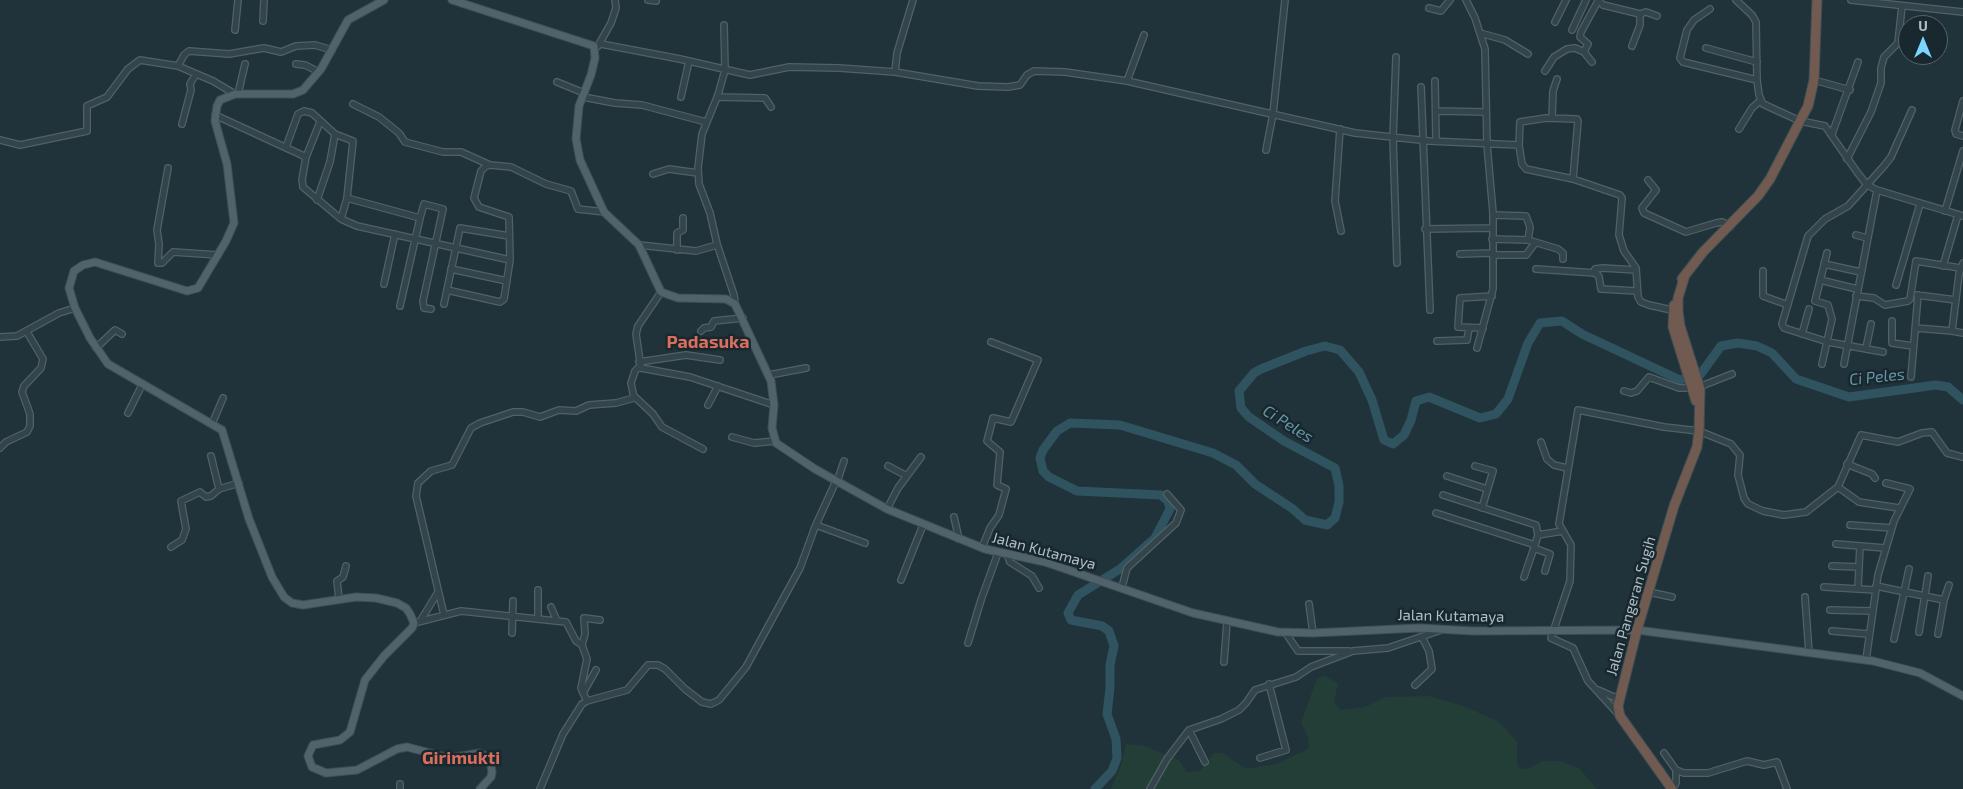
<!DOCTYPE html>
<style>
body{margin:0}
#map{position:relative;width:1963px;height:789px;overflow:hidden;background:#20333a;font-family:"Exo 2",sans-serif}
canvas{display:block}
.north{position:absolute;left:1898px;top:15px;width:50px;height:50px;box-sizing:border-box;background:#19282e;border:1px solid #55646b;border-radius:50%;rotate:0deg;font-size:14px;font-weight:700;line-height:20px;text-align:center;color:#aebfc7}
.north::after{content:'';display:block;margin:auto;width:18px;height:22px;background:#7cd5fe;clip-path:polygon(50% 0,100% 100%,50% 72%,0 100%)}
</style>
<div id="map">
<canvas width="1963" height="789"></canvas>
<div class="north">U</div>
</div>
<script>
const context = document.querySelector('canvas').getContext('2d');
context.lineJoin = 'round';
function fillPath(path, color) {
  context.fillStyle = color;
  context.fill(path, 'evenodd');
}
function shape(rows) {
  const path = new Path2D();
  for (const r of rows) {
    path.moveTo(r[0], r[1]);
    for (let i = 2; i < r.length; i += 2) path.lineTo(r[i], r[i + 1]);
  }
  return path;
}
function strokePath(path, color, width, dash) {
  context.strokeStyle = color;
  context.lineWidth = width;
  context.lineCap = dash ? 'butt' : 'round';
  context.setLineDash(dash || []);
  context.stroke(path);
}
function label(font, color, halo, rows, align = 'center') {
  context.font = font + ' "Exo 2",sans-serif';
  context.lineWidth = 5;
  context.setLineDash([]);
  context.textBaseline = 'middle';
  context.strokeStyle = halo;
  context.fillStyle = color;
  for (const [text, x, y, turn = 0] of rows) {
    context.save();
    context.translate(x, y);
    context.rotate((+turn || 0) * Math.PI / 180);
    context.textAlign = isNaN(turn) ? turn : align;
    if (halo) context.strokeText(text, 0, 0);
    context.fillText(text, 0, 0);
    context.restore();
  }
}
fillPath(shape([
 [1325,676,1338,683,1334,703,1341,710,1365,707,1385,697,1429,696,1464,706,1499,722,1506,729,1517,742,1517,760,1519,768,1527,769,1543,761,1560,761,1580,769,1597,789,1111,789,1121,765,1126,744,1145,746,1179,760,1187,772,1200,771,1214,753,1223,753,1245,768,1250,768,1275,764,1305,751,1308,748,1309,739,1301,723,1317,678]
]), '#233d37');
strokePath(shape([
 [1095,789,1112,771,1117,758,1116,739,1107,714,1110,688,1110,665,1114,646,1109,631,1102,626,1071,620,1068,613,1078,595,1120,569,1155,538,1170,509,1168,501,1161,495,1077,491,1049,477,1043,471,1040,458,1043,450,1057,431,1070,423,1120,425,1213,453,1236,465,1255,484,1293,509,1305,520,1327,525,1335,518,1339,502,1339,486,1335,468,1284,441,1249,417,1241,408,1239,391,1254,373,1261,369,1306,351,1325,346,1340,350,1359,372,1372,400,1384,440,1393,444,1404,435,1411,420,1416,401,1429,397,1480,418,1496,414,1508,399,1528,343,1540,323,1562,321,1582,334,1680,380,1700,375,1721,346,1738,343,1757,346,1772,353,1796,379,1849,397,1936,385,1948,387,1963,400]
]), '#305360', 9);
const minor = shape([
 [648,0,656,1],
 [1466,0,1475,18,1485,49,1487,144,1493,213,1493,289,1477,348],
 [1598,0,1603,5,1640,14,1640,25,1632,46],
 [1736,0,1752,15,1756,22,1757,80,1759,95,1763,104,1800,121,1825,126,1857,172,1867,185,1877,190,1963,216],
 [1851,0,1963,12],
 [1429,8,1441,11,1450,0],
 [1710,9,1694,20,1687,30,1680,58,1683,62,1757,80],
 [1640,14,1646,12,1657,16],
 [263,21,264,0],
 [1555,22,1566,0],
 [724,25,725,70,718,95,702,134,698,168,699,184,710,213,717,244,734,295,735,304],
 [235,30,238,0],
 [1572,30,1586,0],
 [1480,33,1505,40,1528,54],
 [601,44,680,59,750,75,789,67,839,68,895,72,978,86,1008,87,1020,85,1027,75,1034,71,1065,72,1127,81,1355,133,1429,141,1519,145,1522,164,1526,169,1573,179,1620,195,1622,198,1619,235,1624,251,1636,268,1638,297,1641,302,1649,305,1676,311],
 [598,46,611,23,616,8,615,0],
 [1706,48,1757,62],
 [1584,52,1588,44,1580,37,1581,32,1598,1],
 [1396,57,1393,138,1397,263],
 [296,64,305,65,319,72],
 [178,66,184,55,189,51,229,54,264,48,281,52,296,46,315,45,332,50],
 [1545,71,1554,57,1567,49,1575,48,1584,52,1592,62],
 [895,72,897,53,913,0],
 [1814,80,1850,90],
 [1127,81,1144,35],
 [1435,81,1436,141],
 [557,82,584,93],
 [1421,87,1430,310],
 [238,94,245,64],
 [583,97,615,103,642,105,706,122],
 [681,97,689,61],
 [717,97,765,98,771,107],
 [1963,101,1955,130,1956,134,1963,136],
 [353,104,379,117,399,133,405,142,443,152,461,152,490,165],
 [1437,111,1486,112],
 [215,115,306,157,302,180,303,187,341,219,357,226,510,260],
 [1552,118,1553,91,1557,79],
 [182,124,191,90,190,84,196,74],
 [1340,129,1335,201,1341,231],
 [1739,129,1752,108,1761,100],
 [1832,134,1858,62],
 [0,140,20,145,87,131,87,106,107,97,128,69,140,60,178,66,213,81,235,94],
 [1519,145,1520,122,1546,118,1577,119,1578,121,1573,179],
 [286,147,298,114,304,111,312,113,335,134,353,141,347,198],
 [1266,150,1273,114,1285,0],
 [306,157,320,122],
 [1847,159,1871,112,1881,83,1881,68,1884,57,1898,43,1902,6],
 [168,168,157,230,159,244,158,263,162,263,173,252,218,255],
 [653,174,669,169,698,173],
 [1648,180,1656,190,1642,208,1644,213,1686,232,1716,223,1722,222,1731,226],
 [317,200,330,162,335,134],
 [1945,211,1963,151],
 [1493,215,1526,216,1530,227,1528,240],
 [420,218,424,204,443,209,423,301,424,308,431,309],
 [341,219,347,198,420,218,400,306],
 [1425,229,1493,228],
 [1856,235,1867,238],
 [1492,239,1528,240,1558,249,1563,253,1563,259],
 [639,245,696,251,717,245],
 [677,250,677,233,683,230,683,218],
 [1460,254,1493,253],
 [1493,255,1526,255,1535,243],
 [1824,264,1861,272],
 [1943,266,1958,215],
 [451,269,507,281],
 [1536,269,1596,273,1599,277,1601,289,1637,291],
 [1763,271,1763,296,1788,305],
 [1593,273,1595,269,1603,268,1636,270],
 [1820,280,1857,289],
 [384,284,395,234],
 [1896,285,1920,204],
 [447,290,500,302,504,299,510,260,509,217,479,207,474,198,481,171,486,166,490,165,511,167,546,184,571,191,578,209,604,212],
 [661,292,638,326,636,334,641,368,690,377,774,405],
 [1917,295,1956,300],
 [1856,296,1874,298,1885,305,1908,301,1910,299,1916,261,1960,268],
 [444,304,460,228,509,236],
 [1892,321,1892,343,1913,346],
 [1483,328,1458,327,1460,298,1492,296],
 [1916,328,1952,331,1959,274,1963,263],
 [701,331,704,328,711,327,714,321,743,318],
 [1952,331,1963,333],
 [1802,334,1809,309],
 [0,337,17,336,59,313,75,308],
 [1437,341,1467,340,1469,328],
 [96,348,115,330,122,334],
 [1866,348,1871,324],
 [1883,352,1828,342,1784,328,1782,324,1808,236,1825,219,1848,206,1884,166,1891,157,1912,110],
 [639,362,686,355,720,360],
 [1822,364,1832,319,1828,305,1815,301,1827,253],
 [1844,364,1877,190],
 [769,375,806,368],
 [1911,377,1918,295],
 [1699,387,1732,374],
 [1624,391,1631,393,1637,391,1649,377,1679,388,1693,388],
 [634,396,653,414,662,427,703,449],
 [708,405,718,386],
 [128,413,142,385],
 [212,424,223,398],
 [732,437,754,443,775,441],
 [1541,442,1547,459,1554,465,1567,468],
 [0,448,6,442,27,432,30,426,30,414,22,392,24,386,41,368,43,359,27,332],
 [211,456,219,489],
 [1847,464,1872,474,1875,478],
 [888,466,907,476],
 [1475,466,1493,471,1482,508],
 [1447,476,1487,489],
 [837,482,844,461],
 [1838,487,1859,502,1899,508],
 [1443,495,1536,525,1538,535,1563,531],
 [887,509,898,488,921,457],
 [1436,513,1535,545,1538,535],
 [954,517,959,539],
 [816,525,865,543],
 [1850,525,1892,528],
 [1836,544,1885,548],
 [171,547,182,540,186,529,181,501,200,492,206,497,211,496,219,489,239,483],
 [982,548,990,528,999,515,1006,489,997,485,1000,452,987,441,993,418,1011,422,1038,360,991,342],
 [1534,548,1550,554,1545,571],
 [1007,554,1010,562,1032,576,1039,588],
 [1832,566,1859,567],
 [1524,577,1535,545],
 [901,580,923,525],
 [1876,586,1944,600,1949,585],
 [1122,587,1127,568,1176,523,1181,510,1167,494],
 [1824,587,1876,590],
 [1858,588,1860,546],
 [1649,592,1672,597],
 [1805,597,1809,653],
 [339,599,337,581,343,577,346,566],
 [1309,604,1313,633],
 [551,607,557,621],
 [1830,610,1872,611],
 [444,615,416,496,418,483,431,471,452,465,471,428,480,423,513,412,523,412,540,417,559,410,576,411,589,405,616,403,634,398,631,383,635,371,640,366],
 [538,619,538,590],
 [421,620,438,592],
 [414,623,461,611,566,622,576,641,582,645,587,659,581,688,587,701],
 [1832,631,1868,634],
 [1285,632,1298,651,1349,651],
 [1919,632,1928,576],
 [512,633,513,601],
 [1938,634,1944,600],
 [1894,639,1909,569],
 [968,643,981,600,998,553],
 [582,645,585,634,584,618,600,620],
 [1866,660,1878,575,1894,521,1910,489,1886,483],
 [1224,662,1227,621],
 [1415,685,1432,669,1429,651,1422,637],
 [1598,690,1614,697,1620,696],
 [583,693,596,670],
 [1620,716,1588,681,1573,648,1551,638,1570,581,1571,545,1559,524,1578,410,1664,427,1699,431,1731,444,1740,455,1738,475,1744,498,1748,504,1763,511,1784,515,1806,512,1838,487,1861,435,1898,442,1922,433,1932,432,1947,453,1963,457],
 [1189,730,1205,762],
 [1664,753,1676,770],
 [1260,758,1286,750,1269,684],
 [400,784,400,789],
 [540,789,563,734,582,704,587,701,627,690,648,665,658,665,665,669,685,689,702,702,711,704,719,700,746,667,800,568,815,527,836,481],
 [1150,789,1167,759,1189,730,1221,719,1239,710,1246,703,1255,690,1296,677,1311,667,1353,651,1388,648,1441,630],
 [1673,789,1676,783,1676,770,1684,773,1708,773,1747,761,1764,765,1777,762,1787,789]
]);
const major = shape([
 [384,0,348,20,321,69,303,90,293,94,235,94,220,100,217,106,215,121,227,164,234,223,226,241,198,288,187,291,95,262,83,265,74,271,69,288,75,308,90,338,108,364,222,430,249,519,272,577,284,597,292,603,303,605,356,597,376,598,397,603,406,608,410,614,414,623,412,628,384,656,365,680,350,732,340,740,313,745,308,756,312,767,326,773,357,770,397,749,407,747,449,758,480,753,490,759,492,772,491,777,480,789],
 [452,0,594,46,595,58,591,75,579,106,576,139,580,160,604,212,639,245,661,292,678,298,726,299,735,304,771,381,774,405,772,428,776,443,815,469,887,509,985,549,1045,562,1193,613,1278,632,1313,633,1419,628,1473,631,1637,630,1873,661,1920,673,1963,696]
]);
const highway = shape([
 [1682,279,1703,252,1758,196,1770,179,1800,121,1808,106,1814,80,1817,0],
 [1674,305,1673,327,1696,401],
 [1672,789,1620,716,1618,706,1637,630,1674,506,1697,447,1699,431,1700,389,1680,326,1678,311,1678,298,1685,275]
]);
strokePath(minor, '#516168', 8);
strokePath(major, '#404f57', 9);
strokePath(highway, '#3e4e55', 11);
strokePath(minor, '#33444a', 5.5);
strokePath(major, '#51636a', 7);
strokePath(highway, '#715a50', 9);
label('15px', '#aebfc7', '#19282e', [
 ["Jalan Kutamaya",1044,551,15],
 ["Jalan Pangeran Sugih",1631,606,-74],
 ["Jalan Kutamaya",1451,616,1]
]);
label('italic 16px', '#6496a8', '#19282e', [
 ["Ci Peles",1877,377,-6],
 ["Ci Peles",1288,424,32]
]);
label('bold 18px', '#db6f5e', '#19282e', [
 ["Padasuka",708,342],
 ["Girimukti",461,758]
]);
</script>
